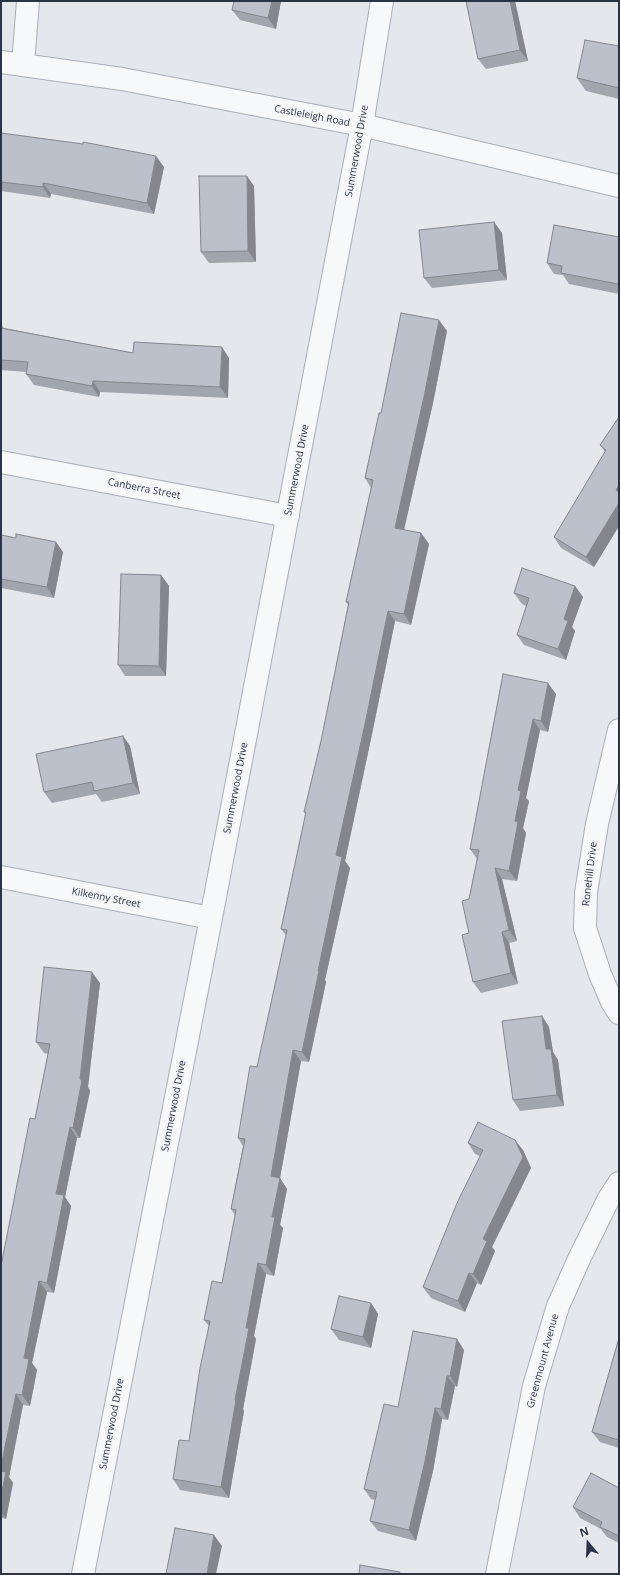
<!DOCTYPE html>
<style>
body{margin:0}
#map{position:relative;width:620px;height:1575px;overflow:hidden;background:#e4e7ec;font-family:"Open Sans",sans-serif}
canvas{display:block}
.frame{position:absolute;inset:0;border:2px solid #2b3445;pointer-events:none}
.north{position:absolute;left:568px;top:1523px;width:40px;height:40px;-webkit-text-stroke:3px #f4f6f9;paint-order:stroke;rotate:341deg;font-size:11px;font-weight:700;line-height:16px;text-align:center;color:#2b3445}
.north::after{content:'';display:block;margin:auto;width:14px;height:18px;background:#2b3445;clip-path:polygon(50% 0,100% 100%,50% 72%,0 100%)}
</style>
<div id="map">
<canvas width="620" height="1575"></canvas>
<div class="frame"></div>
<div class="north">N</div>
</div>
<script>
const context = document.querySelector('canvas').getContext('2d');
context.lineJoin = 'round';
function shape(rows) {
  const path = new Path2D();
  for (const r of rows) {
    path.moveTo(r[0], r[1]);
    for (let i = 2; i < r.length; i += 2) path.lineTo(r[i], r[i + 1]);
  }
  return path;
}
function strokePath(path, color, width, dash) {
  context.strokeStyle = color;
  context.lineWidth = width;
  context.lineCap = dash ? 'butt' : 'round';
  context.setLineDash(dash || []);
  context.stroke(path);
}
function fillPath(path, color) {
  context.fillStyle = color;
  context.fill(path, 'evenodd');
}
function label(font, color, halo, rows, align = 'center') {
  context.font = font + ' "Open Sans",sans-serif';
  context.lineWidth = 4;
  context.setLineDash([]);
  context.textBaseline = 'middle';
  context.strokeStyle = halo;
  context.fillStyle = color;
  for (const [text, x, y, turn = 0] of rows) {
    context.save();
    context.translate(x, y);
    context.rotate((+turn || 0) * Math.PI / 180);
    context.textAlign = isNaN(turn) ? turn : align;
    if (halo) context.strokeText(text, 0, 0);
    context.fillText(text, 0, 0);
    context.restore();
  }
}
const minor = shape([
 [1,62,122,79,362,125,619,186],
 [23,64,28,1],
 [1,462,288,516],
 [619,730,597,824,586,893,585,928,600,974,612,1002,619,1013],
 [1,877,211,918],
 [83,1574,211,918,362,125,382,1],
 [497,1574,534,1386,558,1306,580,1257,608,1200,619,1183]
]);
strokePath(minor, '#a9aeb7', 24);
strokePath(minor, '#f7f8fa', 22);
fillPath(shape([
 [234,1,281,1,276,29,240,20,232,10],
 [466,1,515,1,528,61,486,69,478,59],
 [619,46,619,99,586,91,577,78],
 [1,133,164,167,154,214,51,194,50,198,1,191],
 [254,186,256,262,209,263,201,252],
 [494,222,502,233,507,280,432,288,424,278],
 [619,237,619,294,569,284,563,275,554,274,547,263],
 [1,324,4,328,133,353,229,358,228,398,100,392,99,397,34,385,26,374,26,372,1,370],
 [447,331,433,403,404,530,421,533,429,544,411,625,395,621,372,734,345,861,350,868,325,980,326,982,309,1062,301,1061,280,1178,287,1189,280,1225,283,1228,274,1276,266,1274,254,1336,256,1339,243,1409,244,1411,229,1498,180,1490,173,1479,189,1441,209,1326,204,1320,222,1283,235,1215,231,1209,243,1146,238,1138,257,1067,286,935,281,929,306,814,304,812,321,741,348,605,346,602,371,488,365,478,381,413],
 [619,417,619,526,594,567,561,548,554,537,605,452,600,445],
 [1,535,63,552,54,598,1,588],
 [161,575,169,586,166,676,125,676,118,665],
 [575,586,583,597,572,627,575,631,566,660,524,645,517,635,526,606,522,604,514,593],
 [503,674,556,694,548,732,540,730,526,798,529,801,523,828,526,833,517,881,502,879,517,941,509,943,518,984,481,993,473,982,469,933,469,899,477,859,470,849],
 [123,736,130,746,140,794,102,802,96,794,52,803,44,792],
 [100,983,88,1087,90,1091,80,1138,77,1138,65,1197,71,1206,54,1293,47,1292,32,1363,37,1370,30,1406,23,1405,9,1477,13,1483,6,1519,2,1518,1,1525,1,1266,35,1119,48,1054,44,1053,36,1042],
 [542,1016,549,1027,553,1052,558,1060,564,1106,520,1111,513,1100],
 [468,1143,523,1150,531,1168,492,1247,495,1251,481,1285,477,1283,465,1312,431,1298,423,1287,480,1156,475,1154],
 [371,1303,378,1314,371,1348,339,1340,331,1329],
 [619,1338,619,1448,600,1442,592,1432],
 [464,1350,457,1387,455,1386,448,1420,442,1419,433,1471,416,1541,378,1531,370,1521,375,1500,371,1499,364,1489,398,1407],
 [619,1488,619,1543,607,1537,601,1529,580,1518,573,1507]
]), '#a1a5ae');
fillPath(shape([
 [272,1,281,1,276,29,268,18],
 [510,1,515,1,528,61,520,50],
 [156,156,164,167,154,214,147,203],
 [247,176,254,186,256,262,248,251],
 [43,183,51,194,50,198,43,187],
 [494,222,502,233,507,280,499,270],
 [439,320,447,331,433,403,402,538,395,528],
 [222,347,229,358,228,398,220,387],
 [93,381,100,392,99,397,92,386],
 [619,485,619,494,616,490],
 [619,503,619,526,594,567,586,557],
 [421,533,429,544,411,625,404,614],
 [56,542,63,552,54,598,47,587],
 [161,575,169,586,166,676,159,666],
 [575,586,583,597,572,627,575,631,566,660,558,649,564,619],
 [388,611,395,621,372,734,345,861,350,868,325,980,326,982,309,1062,302,1052,318,971,336,855],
 [548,683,556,694,548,732,541,721],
 [533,719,540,730,526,798,529,801,523,828,526,833,517,881,509,871,518,790],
 [123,736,130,746,140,794,133,783],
 [495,868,502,879,517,941,509,930],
 [502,932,509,943,518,984,511,973],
 [92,972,100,983,88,1087,90,1091,80,1138,73,1128,80,1079],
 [542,1016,549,1027,553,1052,558,1060,564,1106,557,1095,546,1049],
 [293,1050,301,1061,280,1178,287,1189,280,1225,283,1228,274,1276,266,1265,272,1217,271,1176],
 [70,1127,77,1138,65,1197,71,1206,54,1293,47,1283,56,1194],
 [515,1140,523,1150,531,1168,492,1247,495,1251,481,1285,473,1274,483,1239],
 [258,1263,266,1274,254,1336,256,1339,243,1409,244,1411,229,1498,221,1487,246,1328],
 [469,1273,477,1283,465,1312,458,1301],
 [39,1281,47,1292,32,1363,37,1370,30,1406,22,1395,24,1358],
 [371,1303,378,1314,371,1348,363,1337],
 [457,1339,464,1350,457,1387,450,1376],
 [447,1376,455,1386,448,1420,441,1409],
 [16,1394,23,1405,9,1477,13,1483,6,1519,1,1512,1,1466],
 [435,1408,442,1419,433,1471,416,1541,409,1530],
 [1,1516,2,1518,1,1525],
 [214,1535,222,1546,216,1574,207,1574]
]), '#83868d');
const building = shape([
 [234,1,272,1,268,18,232,10,234,1],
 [466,1,510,1,520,50,478,59,466,1],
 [585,40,619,46,619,88,577,78,585,40],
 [1,133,83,144,83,142,156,156,147,203,43,183,43,187,1,182,1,133],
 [199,176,247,176,248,251,201,252,199,176],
 [494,222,499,270,424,278,419,230,494,222],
 [554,225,619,237,619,281,618,284,561,273,562,266,547,263,554,225],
 [401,313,439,320,425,392,395,528,421,533,404,614,388,611,365,724,336,855,342,857,318,971,319,971,302,1052,293,1050,271,1176,280,1178,272,1217,275,1217,266,1265,258,1263,246,1328,249,1328,235,1400,236,1400,221,1487,173,1479,179,1440,189,1441,200,1368,210,1321,204,1320,212,1281,222,1283,236,1210,231,1209,245,1139,238,1138,250,1066,257,1067,287,930,281,929,306,812,304,812,321,741,349,602,346,602,373,480,365,478,379,413,381,413,401,313],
 [1,328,133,353,134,342,222,347,220,387,93,381,92,386,26,374,28,362,1,360,1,328],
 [619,417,619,485,616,490,619,492,619,503,586,557,554,537,606,450,600,445,619,417],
 [16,534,56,542,47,587,1,579,1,535,16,538,16,534],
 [522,568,575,586,564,619,568,621,558,649,517,635,529,598,514,593,522,568],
 [121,574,161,575,159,666,118,665,121,574],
 [503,674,548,683,541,721,533,719,518,790,521,791,515,821,518,822,509,871,495,868,509,930,502,932,511,973,473,982,462,935,469,933,462,901,469,899,479,850,470,849,503,674],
 [123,736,133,783,94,791,92,782,44,792,36,754,123,736],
 [44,967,92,972,80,1079,82,1080,73,1128,70,1127,56,1194,64,1195,47,1283,39,1281,24,1358,29,1359,22,1395,16,1394,1,1466,1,1266,30,1118,35,1119,50,1044,36,1042,44,967],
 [542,1016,546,1049,551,1049,557,1095,513,1100,502,1021,542,1016],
 [478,1122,515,1140,523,1157,483,1239,487,1241,473,1274,469,1273,458,1301,423,1287,457,1203,483,1150,468,1143,478,1122],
 [339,1296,371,1303,363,1337,331,1329,339,1296],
 [413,1331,457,1339,450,1376,447,1376,441,1409,435,1408,425,1461,409,1530,370,1521,377,1492,364,1489,384,1404,398,1407,413,1331],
 [619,1338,619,1440,592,1432,619,1338],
 [1,1471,6,1472,1,1496,1,1471],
 [591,1473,619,1488,619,1536,600,1527,602,1522,573,1507,591,1473],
 [175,1528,214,1535,207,1574,166,1574,175,1528],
 [360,1565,400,1572,399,1574,359,1574,360,1565]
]);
fillPath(building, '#bbc0ca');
strokePath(building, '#83868d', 1);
label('10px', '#2b3445', '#f4f6f9', [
 ["Castleleigh Road",312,116,11],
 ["Summerwood Drive",357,151,-80],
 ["Summerwood Drive",297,470,-79],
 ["Canberra Street",144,489,11],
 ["Summerwood Drive",236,788,-79],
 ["Ronehill Drive",590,874,-83],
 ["Kilkenny Street",106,898,11],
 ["Summerwood Drive",174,1106,-79],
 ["Greenmount Avenue",543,1361,-75],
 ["Summerwood Drive",112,1424,-79]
]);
</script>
